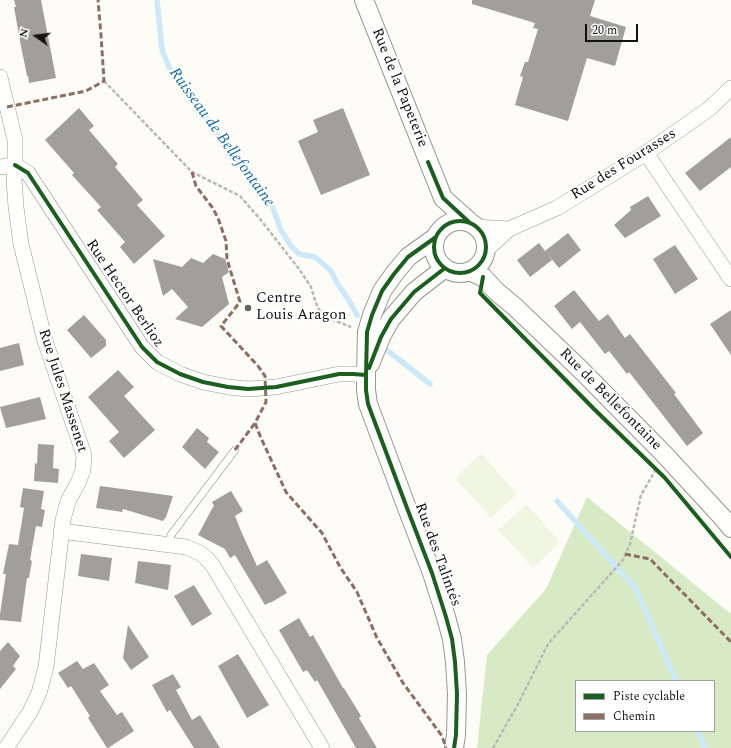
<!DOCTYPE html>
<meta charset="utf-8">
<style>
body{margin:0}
#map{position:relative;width:731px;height:748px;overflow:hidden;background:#fdfcf7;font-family:Spectral,serif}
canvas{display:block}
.legend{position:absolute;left:575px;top:680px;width:140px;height:52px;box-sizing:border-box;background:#fff;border:1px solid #a0a0a0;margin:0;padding:5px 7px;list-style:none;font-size:12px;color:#111}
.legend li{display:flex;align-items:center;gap:8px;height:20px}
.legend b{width:20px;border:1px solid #a0a0a0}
.north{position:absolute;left:16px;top:16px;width:40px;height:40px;-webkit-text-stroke:3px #fff;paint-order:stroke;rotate:284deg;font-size:11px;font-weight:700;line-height:16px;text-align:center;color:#111}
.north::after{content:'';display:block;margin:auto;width:14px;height:18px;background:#111;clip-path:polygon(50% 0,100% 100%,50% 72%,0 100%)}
.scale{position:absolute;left:585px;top:24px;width:53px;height:18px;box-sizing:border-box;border:2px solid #111;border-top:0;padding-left:5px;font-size:12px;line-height:14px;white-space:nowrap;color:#111;-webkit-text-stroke:3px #fff;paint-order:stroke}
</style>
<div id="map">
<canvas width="731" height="748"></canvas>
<ul class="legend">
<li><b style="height:5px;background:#1b5e20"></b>Piste cyclable</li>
<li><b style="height:5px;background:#8d6e63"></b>Chemin</li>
</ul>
<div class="north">N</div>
<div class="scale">20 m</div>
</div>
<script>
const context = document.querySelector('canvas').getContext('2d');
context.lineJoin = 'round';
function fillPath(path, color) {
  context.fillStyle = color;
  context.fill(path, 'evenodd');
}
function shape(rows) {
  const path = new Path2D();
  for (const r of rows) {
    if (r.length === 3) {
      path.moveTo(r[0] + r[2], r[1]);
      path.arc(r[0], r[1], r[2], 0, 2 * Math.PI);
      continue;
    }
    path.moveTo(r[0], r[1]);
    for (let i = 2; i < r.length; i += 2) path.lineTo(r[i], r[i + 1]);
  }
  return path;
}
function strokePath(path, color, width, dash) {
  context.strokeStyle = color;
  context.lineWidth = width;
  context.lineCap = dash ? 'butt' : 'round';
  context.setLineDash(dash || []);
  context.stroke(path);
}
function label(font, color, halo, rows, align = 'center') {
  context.font = font + ' Spectral,serif';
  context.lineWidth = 4;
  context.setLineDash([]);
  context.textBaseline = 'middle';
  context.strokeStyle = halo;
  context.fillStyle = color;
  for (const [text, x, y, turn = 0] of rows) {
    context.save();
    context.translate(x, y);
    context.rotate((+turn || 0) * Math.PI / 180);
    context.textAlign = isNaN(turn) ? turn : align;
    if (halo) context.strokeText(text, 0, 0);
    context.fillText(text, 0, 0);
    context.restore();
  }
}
fillPath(shape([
 [587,497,731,614,731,748,477,748,487,655,546,589],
 [576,681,714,681,714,731,576,731]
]), '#d8eac5');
fillPath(shape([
 [481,453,517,494,491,518,455,478],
 [526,504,560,542,533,568,498,530]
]), '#f0f6e1');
strokePath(shape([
 [157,0,162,50,172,74,214,128,231,157,247,170,273,208,281,230,291,246,299,254,315,257,331,271,337,283,348,299,357,315],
 [382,346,430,384],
 [557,501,636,589,676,681],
 [698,731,705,748]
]), '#cde8f7', 5.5);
fillPath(shape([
 [14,0,41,0,56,78,29,83,28,76,27,76,20,41,14,7,16,7],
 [472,0,595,0,590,16,626,27,615,66,587,58,568,121,515,105,523,77,520,76,525,62,528,62,538,29,533,28,535,23,472,4],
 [79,108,94,126,89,130,118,164,115,167,143,200,137,205,165,236,134,264,120,247,125,242,97,210,101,207,72,175,74,173,45,140],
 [343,108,370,175,321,195,298,141,318,132,313,120],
 [731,137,731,167,700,191,685,173],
 [648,196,661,216,625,238,614,225,631,210,630,207],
 [568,233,581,250,559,268,545,251],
 [539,243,552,260,530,277,517,260],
 [675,245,698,279,675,294,653,259],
 [213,254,225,259,229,272,222,277,229,304,202,327,175,319,188,307,172,289,163,296,153,259,182,267,191,258,203,263],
 [574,290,599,321,608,314,625,338,630,334,676,393,674,394,703,433,687,446,629,372,627,374,609,351,605,354,580,322,572,329,554,306],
 [731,310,731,355,710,324],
 [84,315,106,340,106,346,91,358,67,330],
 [19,343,24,365,0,371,0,348],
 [118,370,134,387,124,396,155,430,124,458,109,441,119,432,88,397],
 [40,397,46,419,6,428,0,407],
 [197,428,209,438,207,442,219,452,205,469,182,447],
 [38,444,54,445,53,468,59,469,58,483,34,481,35,463,37,464],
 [100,486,152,493,173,496,166,517,163,521,123,509,122,512,96,508],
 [23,488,44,491,41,509,45,510,42,527,36,526,30,560,32,561,29,578,27,578,21,622,0,620,0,614,6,574,3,574,9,544,18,545,24,508,20,507],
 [231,491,243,511,235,516,241,531,257,566,267,560,287,593,270,603,270,602,265,605,235,555,230,558,225,549,198,535,213,507,214,506,212,502],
 [81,554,112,558,109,581,78,576],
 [138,561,171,565,168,590,135,583],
 [194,585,212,614,192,626,174,596],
 [299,618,310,637,313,635,343,688,344,688,361,716,359,718,377,748,356,748,317,680,315,682,307,670,303,672,279,630],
 [128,625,149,657,131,670,123,658],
 [8,642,20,656,13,666,16,669,0,689,0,651],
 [238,654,269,705,247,718,218,666],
 [77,661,83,669,94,663,109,685,100,691,117,715,122,712,134,731,108,748,107,748,88,718,90,716,71,686,68,688,58,673],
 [173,674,181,687,176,690,192,720,200,715,220,748,194,748,170,710,167,712,152,685]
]), '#a19f9c');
const service = shape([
 [168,544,171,535,235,450]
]);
const minor = shape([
 [0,77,15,140,15,165,14,180,16,207,21,244,45,341,84,455,83,470,78,483,68,501,63,520,46,667,39,693,30,712,6,748],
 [646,153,731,279],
 [15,165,28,173,142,347,157,362,180,374,203,382,228,387,248,389,276,387,339,374,353,374,366,375],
 [0,167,15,165],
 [476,227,509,229],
 [485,251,509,229,557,208,646,153,709,109,731,88],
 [61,531,186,547,200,553,207,559,213,566,322,748]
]);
const tertiary = shape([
 [364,0,443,198,471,223],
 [460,247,26],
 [436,237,408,257,394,274,382,291,372,315,367,332,366,375,366,390,368,404,407,508,432,573,446,617,452,639,455,662,457,694,456,735,454,748],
 [469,271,483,277,497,292,514,306,579,368,664,454,723,518,731,528],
 [370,364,381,337,391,319,414,292,445,268]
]);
strokePath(service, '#979795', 8);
strokePath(minor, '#979795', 16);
strokePath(tertiary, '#979795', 20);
strokePath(shape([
 [104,81,192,172,240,196,260,219,299,269,311,287,315,300,318,308,322,314,328,318,351,327],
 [493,748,517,706,548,644,623,560,630,544,641,495,655,471]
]), '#b9b9b8', 2.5, [4, 2]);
strokePath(service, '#fffffe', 7);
strokePath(minor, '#fffffe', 15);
strokePath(tertiary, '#fffffe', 18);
strokePath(shape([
 [7,107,86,91,104,81,101,35,98,0],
 [192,172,196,186,212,207,218,218,226,241,227,259,240,302,221,326,258,366,265,376,266,402,255,423,261,438,286,492,322,533,340,567,357,592,377,638,403,683,442,736,446,748],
 [235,450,255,423],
 [625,554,650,559,731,642]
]), '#8d6e63', 3, [6, 3]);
strokePath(shape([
 [428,162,443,198,470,223],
 [15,165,28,173,142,347,157,362,180,374,203,382,228,387,248,389,276,387,339,374,353,374,366,375],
 [460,247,26],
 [436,237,408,257,394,274,382,291,372,315,367,332,366,375,366,390,368,404,407,508,432,573,446,617,452,639,455,662,457,694,456,735,454,748],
 [483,277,480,293,594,409,665,478,731,557],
 [369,368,381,337,391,319,414,292,445,268]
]), '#1b5e20', 4);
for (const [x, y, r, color] of [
 [248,308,4,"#646362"]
]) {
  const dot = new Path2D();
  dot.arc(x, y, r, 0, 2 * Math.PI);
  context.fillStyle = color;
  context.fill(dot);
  strokePath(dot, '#fff', 1.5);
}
label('15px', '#111', '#fff', [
 ["Rue de la Papeterie",399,88,68],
 ["Rue des Fourasses",624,165,-32],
 ["Rue Hector Berlioz",124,294,56],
 ["Rue Jules Massenet",62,391,72],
 ["Rue de Bellefontaine",610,400,45],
 ["Rue des Talintés",437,555,70]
]);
label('15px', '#111', '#fff', [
 ["Centre",256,299],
 ["Louis Aragon",256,316]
], 'left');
label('italic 16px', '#1768a6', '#fff', [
 ["Ruisseau de Bellefontaine",221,138,54]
]);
</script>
